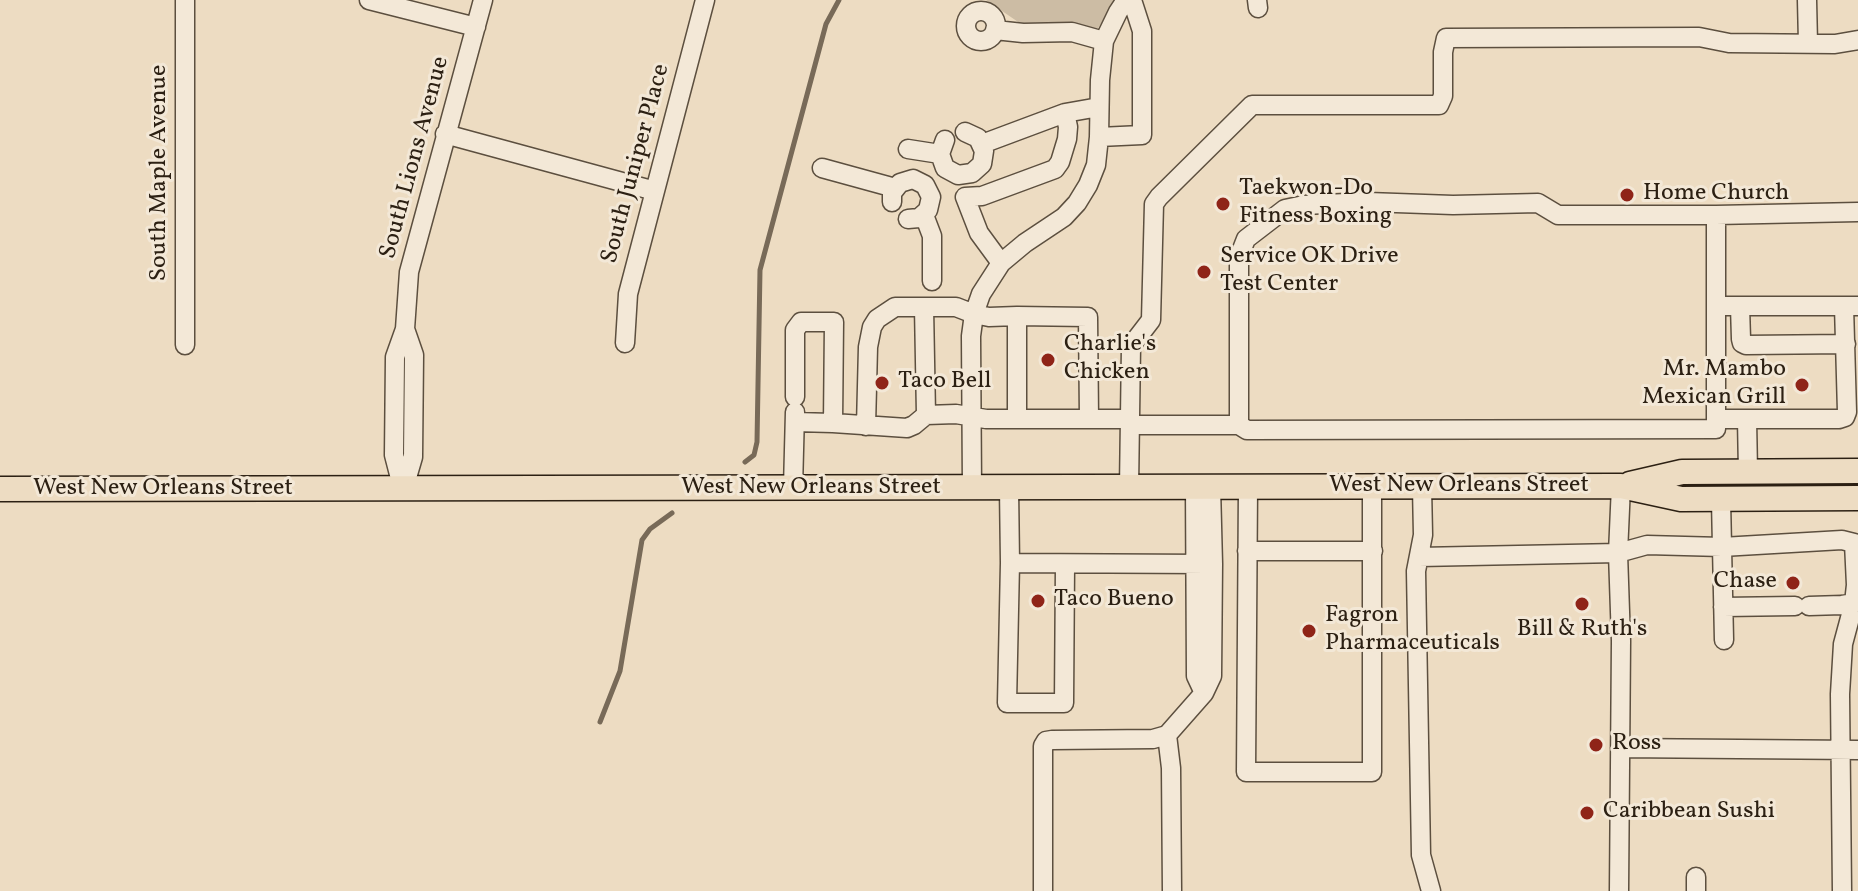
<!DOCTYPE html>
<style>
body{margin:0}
canvas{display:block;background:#eddcc2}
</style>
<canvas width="1858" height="891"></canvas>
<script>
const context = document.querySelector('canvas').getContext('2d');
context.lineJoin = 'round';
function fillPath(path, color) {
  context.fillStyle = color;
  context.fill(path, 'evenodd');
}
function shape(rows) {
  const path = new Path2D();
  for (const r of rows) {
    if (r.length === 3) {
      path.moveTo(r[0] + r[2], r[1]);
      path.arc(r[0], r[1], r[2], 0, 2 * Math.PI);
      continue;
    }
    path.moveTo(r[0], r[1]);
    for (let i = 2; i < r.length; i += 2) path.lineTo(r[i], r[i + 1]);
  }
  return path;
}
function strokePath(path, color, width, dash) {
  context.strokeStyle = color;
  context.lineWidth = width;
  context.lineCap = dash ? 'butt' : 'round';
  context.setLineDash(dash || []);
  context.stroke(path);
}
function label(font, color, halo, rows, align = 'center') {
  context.font = font + ' Vollkorn,serif';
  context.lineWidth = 6;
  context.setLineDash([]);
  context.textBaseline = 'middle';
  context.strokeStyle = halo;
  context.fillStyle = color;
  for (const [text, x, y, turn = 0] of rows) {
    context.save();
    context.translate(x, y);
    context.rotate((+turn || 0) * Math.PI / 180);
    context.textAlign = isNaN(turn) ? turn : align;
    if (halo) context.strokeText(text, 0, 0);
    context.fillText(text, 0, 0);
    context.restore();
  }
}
fillPath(shape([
 [986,0,1117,0,1098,28,1024,26]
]), '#ccbca4');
strokePath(shape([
 [745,462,754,455,757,442,760,270,826,24,839,0],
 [600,722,620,671,642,540,650,529,672,513]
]), '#786a58', 5);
const minor = shape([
 [185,0,185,345],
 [369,0,476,27],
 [1257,0,1258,8],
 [1807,0,1808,43],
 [981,26,15],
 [995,30,1023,33,1072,32,1104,41],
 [445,134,655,191],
 [1099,137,1142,135,1142,31,1132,0],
 [945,140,940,154,945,168,958,175,972,173,982,164,984,151,978,138,965,132],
 [982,144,1065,113,1099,107],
 [908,149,940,154],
 [822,168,895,188],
 [892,202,892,193,900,183,913,179,925,185,931,197,928,210,919,218,908,219],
 [924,215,932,236,932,281],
 [1716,215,1716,429,1247,430,1239,425,1239,257,1246,239,1285,209,1304,205,1368,202,1453,205,1538,203,1558,215,1716,215,1858,212],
 [1001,263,979,233,965,197,982,196,1055,169,1060,162,1067,139,1068,127,1065,113],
 [1716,306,1858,306],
 [1740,306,1741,339,1742,343,1746,345,1846,344],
 [924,307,956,307,974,314,989,317,1017,316,1088,317,1089,419,986,419,956,414,926,415,924,307],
 [1017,316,1017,418],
 [625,343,628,294,705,0],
 [795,397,795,330,801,322,834,322,833,423,795,422],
 [1089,419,1130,419],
 [1716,419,1839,419,1845,417,1847,412,1844,306],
 [1747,419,1748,472],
 [833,423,907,428,914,425,926,415],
 [1130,425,1239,425],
 [866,426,868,347,872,327,877,319,895,307,924,307],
 [1195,487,1196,676,1204,693],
 [1248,487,1246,772,1372,772,1372,487],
 [1422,487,1423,535,1416,571,1421,855,1431,891],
 [404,488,413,457,414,355,405,329],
 [793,488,795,412],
 [1009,488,1010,563,1007,703,1064,703,1065,565],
 [1129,488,1131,346,1151,320,1154,204,1159,197,1252,105,1439,105,1443,96,1443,52,1446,38,1699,37,1729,43,1835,44,1858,40],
 [972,489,971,336,974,314,981,294,1001,263,1025,243,1064,217,1077,203,1088,185,1096,165,1099,137,1100,80,1104,41,1118,12,1126,0],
 [403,490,394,455,395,357,405,329,409,272,483,0],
 [1721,500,1724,640],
 [1247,551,1373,551],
 [1419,557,1618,553,1647,545,1722,547,1842,540,1854,543,1856,585,1854,603,1842,605,1809,606],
 [1010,563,1207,564],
 [1723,607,1795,606],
 [1167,735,1171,768,1172,891],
 [1620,748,1858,750],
 [1696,877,1696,891],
 [1043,891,1043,746,1046,741,1052,740,1153,739,1167,735,1204,693,1212,676,1213,564,1211,487],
 [1619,891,1621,641,1618,553,1621,486],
 [1842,891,1840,694,1843,644,1854,603]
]);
const major = shape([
 [1630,484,1682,472,1858,471],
 [0,489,1621,486,1681,499,1858,498]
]);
strokePath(minor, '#5c4f3f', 21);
strokePath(major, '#2c2013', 27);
strokePath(minor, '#f3e8d7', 18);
strokePath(major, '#eddcc2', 24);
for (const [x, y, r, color] of [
 [1627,195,8,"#8f2418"],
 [1223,204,8,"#8f2418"],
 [1204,272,8,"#8f2418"],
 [1048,360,8,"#8f2418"],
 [882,383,8,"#8f2418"],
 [1802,385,8,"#8f2418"],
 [1793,583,8,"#8f2418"],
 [1038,601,8,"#8f2418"],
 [1582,604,8,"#8f2418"],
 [1309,631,8,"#8f2418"],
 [1596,745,8,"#8f2418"],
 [1587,813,8,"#8f2418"]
]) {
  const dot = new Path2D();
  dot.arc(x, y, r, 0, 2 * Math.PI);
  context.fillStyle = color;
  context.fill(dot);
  strokePath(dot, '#f3e8d7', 3);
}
label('24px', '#2c2013', '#f3e8d7', [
 ["South Lions Avenue",416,158,-75],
 ["South Juniper Place",637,164,-75],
 ["South Maple Avenue",161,173,-90],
 ["West New Orleans Street",1459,487],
 ["West New Orleans Street",811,489],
 ["West New Orleans Street",163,490]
]);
label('24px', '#2c2013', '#f3e8d7', [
 ["Taekwon-Do",1239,190],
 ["Fitness Boxing",1239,218],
 ["Home Church",1643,195],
 ["Service OK Drive",1220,258],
 ["Test Center",1220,286],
 ["Charlie's",1064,346],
 ["Chicken",1064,374],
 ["Mr. Mambo",1786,371,"right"],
 ["Mexican Grill",1786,399,"right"],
 ["Taco Bell",898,383],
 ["Chase",1777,583,"right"],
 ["Taco Bueno",1054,601],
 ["Fagron",1325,617],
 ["Pharmaceuticals",1325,645],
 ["Bill & Ruth's",1582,631,"center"],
 ["Ross",1612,745],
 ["Caribbean Sushi",1603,813]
], 'left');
</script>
